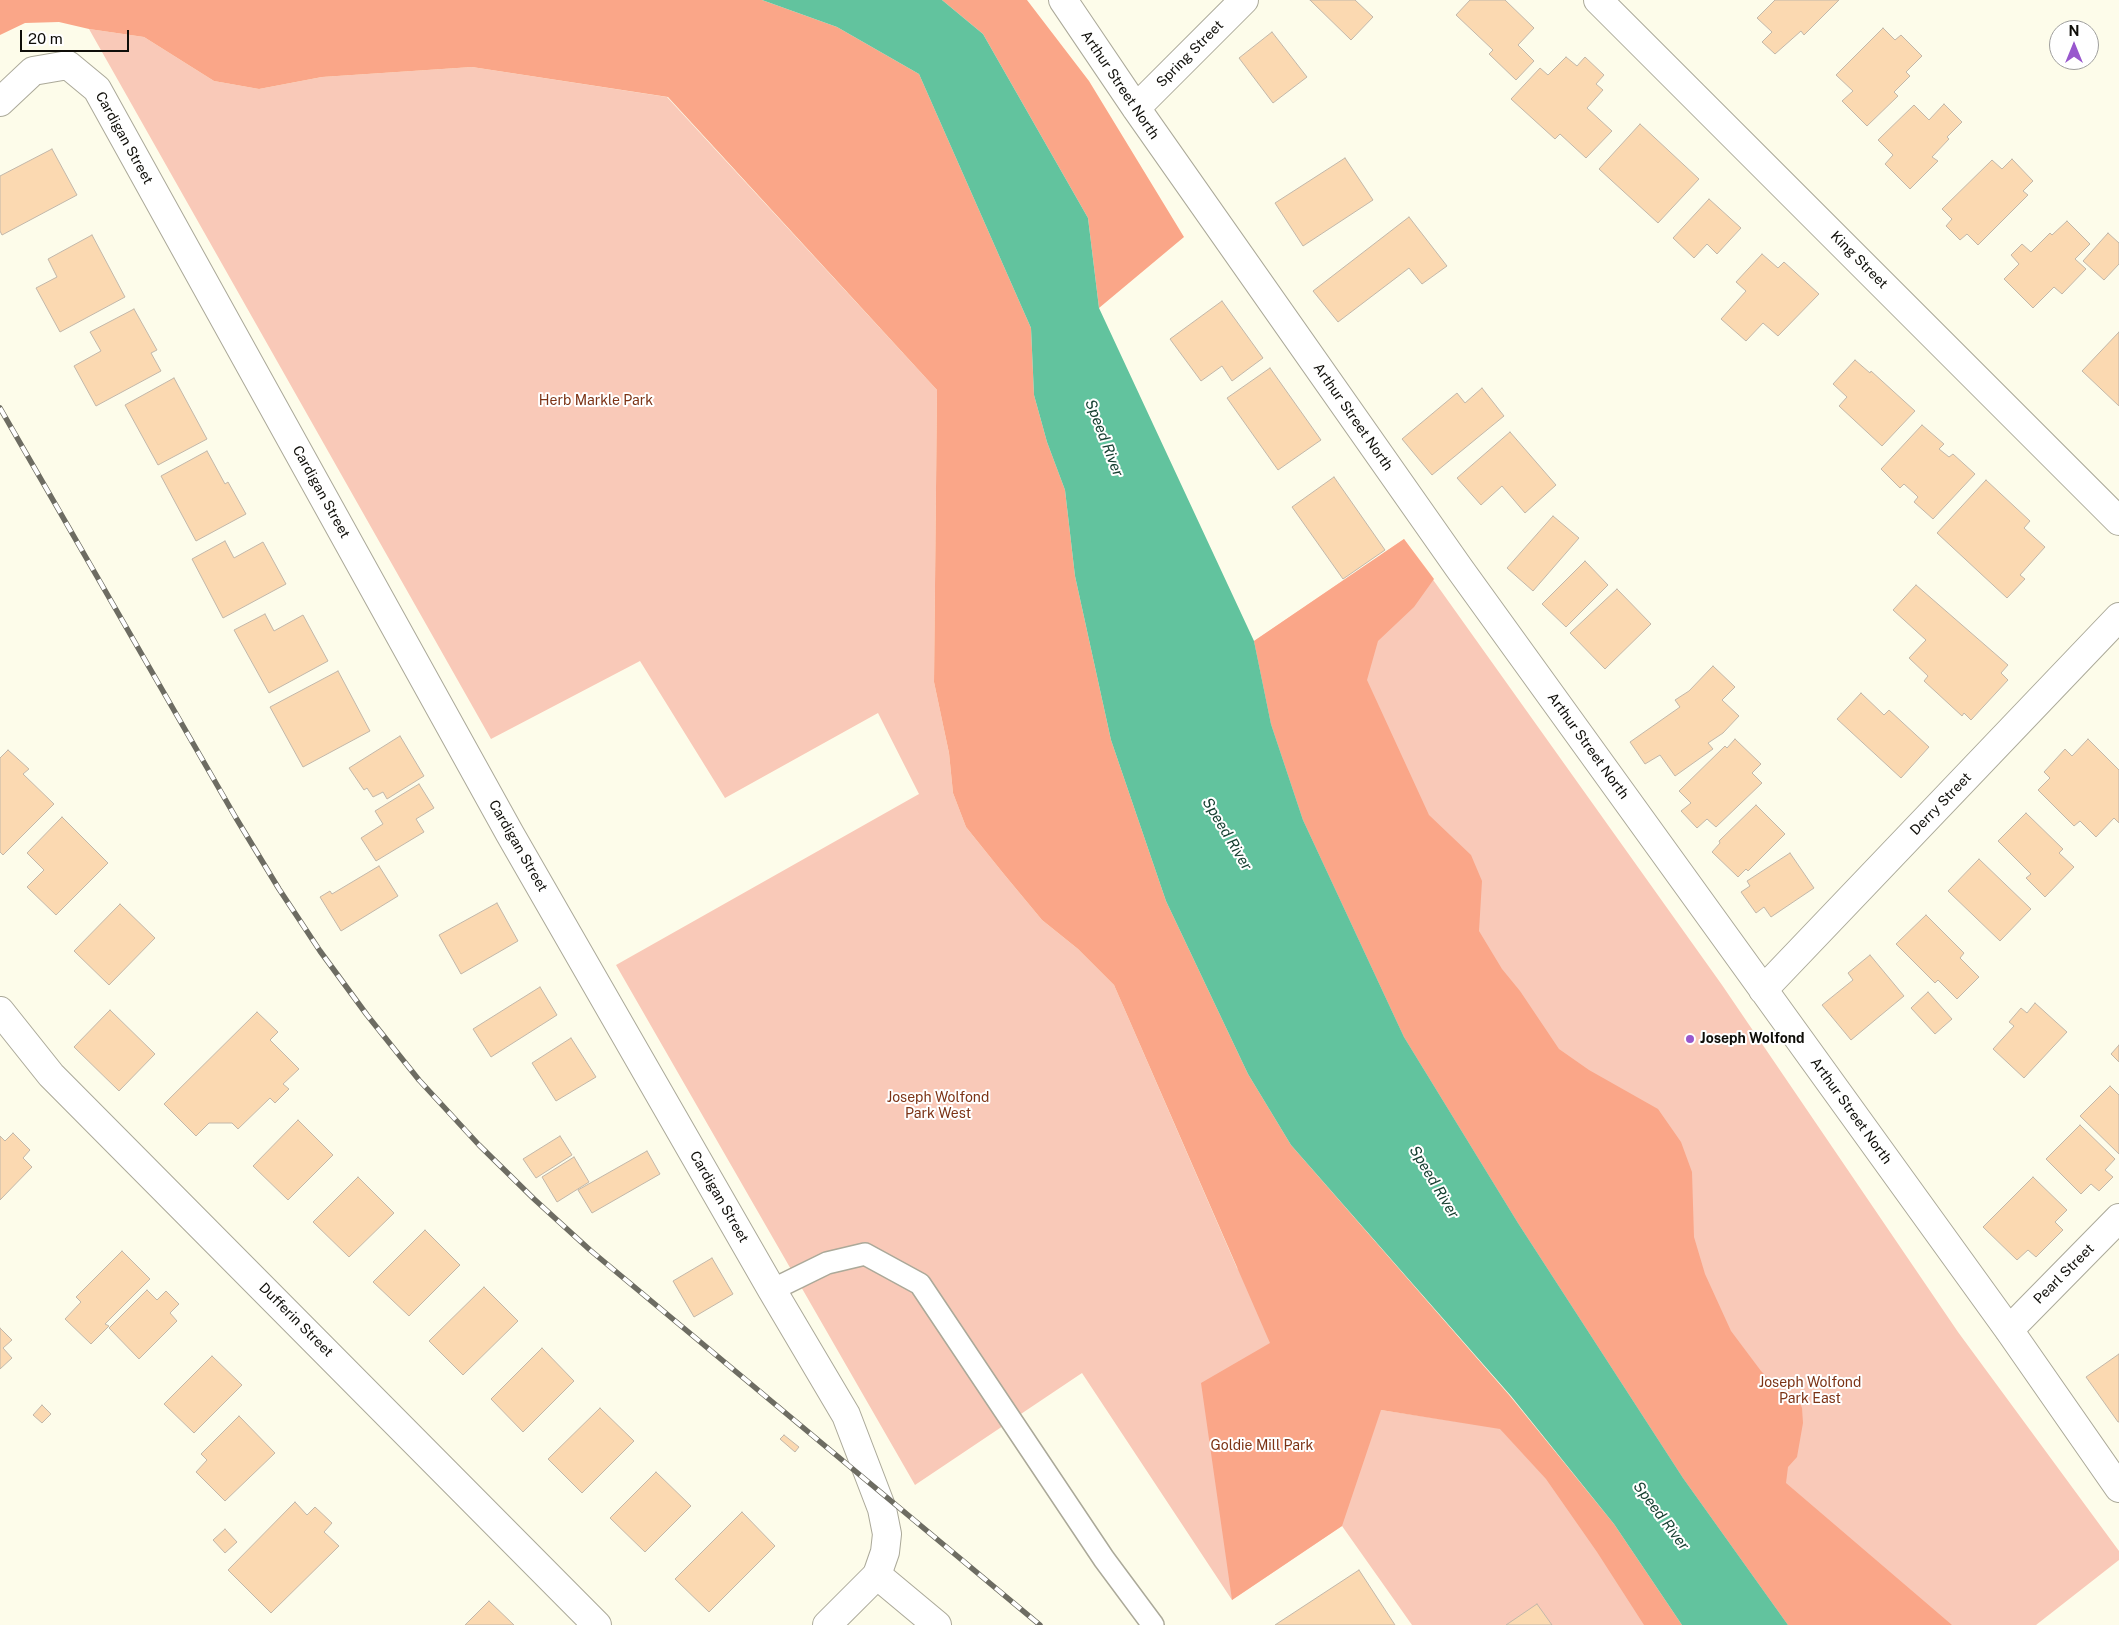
<!DOCTYPE html>
<style>
body{margin:0}
#map{position:relative;width:2119px;height:1625px;overflow:hidden;background:#fdfcea;font-family:"Public Sans",sans-serif}
canvas{display:block}
.north{position:absolute;left:2049px;top:20px;width:50px;height:50px;box-sizing:border-box;background:#fff;border:1px solid #9f9f9d;border-radius:50%;rotate:0deg;font-size:14px;font-weight:700;line-height:20px;text-align:center;color:#0f0e09}
.north::after{content:'';display:block;margin:auto;width:18px;height:22px;background:#9857cd;clip-path:polygon(50% 0,100% 100%,50% 72%,0 100%)}
.scale{position:absolute;left:20px;top:30px;width:109px;height:22px;box-sizing:border-box;border:2px solid #0f0e09;border-top:0;padding-left:6px;font-size:15px;line-height:18px;white-space:nowrap;color:#0f0e09;-webkit-text-stroke:4px #fff;paint-order:stroke}
</style>
<div id="map">
<canvas width="2119" height="1625"></canvas>
<div class="north">N</div>
<div class="scale">20 m</div>
</div>
<script>
const context = document.querySelector('canvas').getContext('2d');
context.lineJoin = 'round';
function fillPath(path, color) {
  context.fillStyle = color;
  context.fill(path, 'evenodd');
}
function shape(rows) {
  const path = new Path2D();
  for (const r of rows) {
    path.moveTo(r[0], r[1]);
    for (let i = 2; i < r.length; i += 2) path.lineTo(r[i], r[i + 1]);
  }
  return path;
}
function strokePath(path, color, width, dash) {
  context.strokeStyle = color;
  context.lineWidth = width;
  context.lineCap = dash ? 'butt' : 'round';
  context.setLineDash(dash || []);
  context.stroke(path);
}
function label(font, color, halo, rows, align = 'center') {
  context.font = font + ' "Public Sans",sans-serif';
  context.lineWidth = 4;
  context.setLineDash([]);
  context.textBaseline = 'middle';
  context.strokeStyle = halo;
  context.fillStyle = color;
  for (const [text, x, y, turn = 0] of rows) {
    context.save();
    context.translate(x, y);
    context.rotate((+turn || 0) * Math.PI / 180);
    context.textAlign = isNaN(turn) ? turn : align;
    if (halo) context.strokeText(text, 0, 0);
    context.fillText(text, 0, 0);
    context.restore();
  }
}
fillPath(shape([
 [89,29,144,37,214,81,259,89,322,77,472,67,667,97,937,390,934,682,949,753,953,793,966,827,1003,873,1042,920,1078,949,1114,985,1237,1268,1381,1410,1500,1428,1682,1625,1412,1625,1342,1526,1232,1600,1082,1373,915,1485,616,965,919,794,878,713,725,798,640,661,491,739],
 [1404,539,1722,985,1958,1332,2119,1551,2119,1560,2036,1625,1788,1625,1683,1478,1518,1223,1404,1037,1303,820,1271,724,1254,641]
]), '#f9c9b8');
fillPath(shape([
 [0,0,762,0,837,27,919,74,1031,328,1034,395,1047,442,1065,490,1075,576,1111,740,1166,901,1248,1074,1291,1145,1510,1396,1614,1524,1682,1625,1644,1625,1597,1552,1546,1479,1500,1429,1381,1410,1342,1526,1232,1600,1201,1383,1270,1343,1114,985,1078,949,1042,920,1003,873,966,827,953,793,949,753,934,682,937,390,668,97,472,67,322,77,259,89,214,81,144,37,89,29,59,22,25,23,0,35],
 [942,0,1027,0,1089,81,1184,237,1099,308,1088,218,983,34],
 [1404,539,1434,579,1414,607,1378,641,1367,680,1429,815,1471,855,1482,881,1479,931,1502,969,1520,991,1559,1049,1589,1070,1658,1109,1681,1142,1692,1172,1694,1237,1705,1274,1731,1331,1761,1371,1780,1390,1797,1396,1802,1408,1803,1423,1797,1457,1788,1467,1786,1483,1952,1625,1788,1625,1683,1478,1518,1223,1404,1037,1303,820,1271,724,1254,641]
]), '#faa688');
fillPath(shape([
 [762,0,942,0,983,34,1088,218,1099,308,1254,641,1271,724,1303,820,1404,1037,1518,1223,1683,1478,1788,1625,1682,1625,1614,1524,1511,1396,1291,1145,1248,1074,1166,901,1111,740,1075,576,1065,490,1047,442,1034,395,1031,328,919,74,837,27]
]), '#62c39e');
const building = shape([
 [1310,0,1355,0,1373,17,1351,40,1310,0],
 [1470,0,1505,0,1534,28,1518,45,1534,61,1516,80,1489,54,1493,50,1456,15,1470,0],
 [1775,0,1839,0,1804,35,1801,31,1775,54,1762,42,1772,32,1757,18,1775,0],
 [1883,28,1895,40,1901,35,1922,56,1906,72,1910,76,1894,92,1898,96,1867,126,1842,101,1853,91,1836,75,1883,28],
 [1272,32,1307,77,1273,103,1239,58,1272,32],
 [1566,57,1577,66,1585,57,1604,75,1596,84,1603,90,1587,108,1612,131,1586,158,1560,134,1555,139,1511,99,1540,68,1548,75,1566,57],
 [1944,104,1962,122,1947,137,1949,139,1932,157,1938,161,1910,189,1885,164,1893,155,1878,140,1914,105,1929,120,1944,104],
 [1640,124,1699,179,1658,223,1599,169,1640,124],
 [52,149,77,195,2,235,0,231,0,176,52,149],
 [1345,158,1373,200,1303,246,1275,203,1345,158],
 [2012,159,2033,181,2023,191,2028,195,1978,245,1967,234,1960,240,1946,226,1952,219,1942,209,1992,160,2002,169,2012,159],
 [1709,199,1741,228,1717,254,1707,244,1694,258,1673,238,1709,199],
 [1409,217,1447,266,1422,284,1409,268,1338,322,1313,291,1409,217],
 [2067,221,2090,244,2075,259,2086,269,2062,294,2054,287,2033,308,2004,279,2019,264,2011,255,2022,244,2031,252,2050,233,2052,235,2067,221],
 [2108,233,2119,243,2119,264,2104,280,2083,261,2108,233],
 [92,235,125,297,60,332,36,288,57,277,48,259,92,235],
 [1762,254,1778,268,1784,262,1819,294,1778,336,1763,323,1746,341,1721,319,1746,291,1736,282,1762,254],
 [1222,301,1263,358,1232,381,1222,366,1201,381,1170,339,1222,301],
 [134,309,157,350,151,353,161,371,96,406,74,366,101,351,90,332,134,309],
 [2119,332,2119,406,2082,371,2119,332],
 [1855,360,1870,373,1871,371,1915,411,1882,446,1839,406,1847,397,1833,384,1855,360],
 [1270,368,1321,440,1278,470,1227,398,1270,368],
 [174,378,207,439,158,465,125,405,174,378],
 [1482,388,1504,416,1432,475,1402,439,1457,393,1465,403,1482,388],
 [1922,425,1944,444,1939,449,1949,457,1953,454,1975,474,1933,519,1914,502,1918,497,1915,494,1904,484,1900,488,1881,469,1922,425],
 [1510,432,1556,485,1525,513,1502,486,1481,505,1457,478,1510,432],
 [207,451,225,484,228,482,246,514,196,541,161,476,207,451],
 [1334,477,1385,550,1343,579,1292,507,1334,477],
 [1986,480,2030,521,2024,528,2045,547,2020,575,2025,579,2007,598,1937,533,1986,480],
 [1553,516,1579,538,1533,591,1507,568,1553,516],
 [225,541,234,558,263,542,286,584,223,618,192,559,225,541],
 [1585,561,1608,585,1566,627,1542,604,1585,561],
 [1916,585,2008,665,2001,673,2008,680,1971,720,1964,713,1962,716,1924,681,1928,676,1909,658,1926,640,1893,610,1916,585],
 [1617,589,1651,624,1605,669,1570,633,1617,589],
 [265,614,274,631,303,615,328,661,269,693,234,630,265,614],
 [1713,666,1735,687,1722,700,1739,716,1723,733,1708,743,1713,749,1675,776,1660,755,1645,764,1630,742,1680,707,1675,700,1689,691,1713,666],
 [338,671,370,731,303,767,270,707,338,671],
 [1861,693,1884,715,1889,710,1929,747,1901,778,1837,719,1861,693],
 [400,736,424,776,387,799,383,792,373,797,367,788,364,790,349,768,400,736],
 [1735,739,1761,764,1752,773,1762,783,1716,827,1707,819,1697,828,1681,811,1691,803,1679,791,1725,746,1727,748,1735,739],
 [2088,739,2119,770,2119,823,2114,818,2096,837,2080,821,2074,826,2038,790,2050,778,2044,772,2065,749,2072,756,2088,739],
 [8,750,29,769,23,774,54,804,3,855,0,852,0,758,8,750],
 [419,784,434,808,416,819,424,832,376,861,361,838,383,824,375,811,419,784],
 [1756,805,1785,834,1748,871,1746,869,1738,877,1712,852,1720,843,1719,841,1756,805],
 [2026,813,2063,849,2059,853,2074,867,2045,897,2026,878,2031,874,1998,841,2026,813],
 [62,817,108,863,56,915,27,887,44,870,27,853,62,817],
 [1790,853,1814,888,1771,917,1764,907,1756,913,1741,892,1750,886,1747,881,1790,853],
 [1979,859,2031,909,2000,941,1948,891,1979,859],
 [379,866,398,896,341,931,320,897,330,891,332,894,379,866],
 [497,903,518,941,461,974,439,935,497,903],
 [120,904,155,938,109,985,74,951,120,904],
 [1926,915,1964,953,1960,958,1979,977,1957,999,1938,980,1935,983,1896,944,1926,915],
 [1870,955,1904,996,1851,1040,1822,1005,1853,980,1848,973,1870,955],
 [540,987,557,1015,491,1057,473,1029,540,987],
 [1928,992,1952,1019,1935,1034,1911,1008,1928,992],
 [2035,1003,2067,1032,2024,1078,1993,1049,2014,1026,2009,1022,2021,1008,2027,1013,2035,1003],
 [110,1010,155,1054,119,1091,74,1047,110,1010],
 [257,1012,278,1032,270,1040,299,1069,283,1084,289,1089,275,1103,270,1098,238,1129,232,1123,209,1123,196,1136,164,1104,257,1012],
 [571,1038,596,1077,556,1101,532,1063,571,1038],
 [2119,1045,2119,1062,2111,1054,2119,1045],
 [2110,1086,2119,1095,2119,1154,2080,1116,2110,1086],
 [298,1120,333,1155,288,1200,253,1166,298,1120],
 [2080,1125,2115,1159,2105,1170,2113,1177,2099,1191,2091,1184,2081,1194,2046,1159,2080,1125],
 [13,1133,30,1150,23,1158,32,1167,0,1200,0,1136,5,1141,13,1133],
 [560,1136,572,1155,536,1178,523,1159,560,1136],
 [647,1151,660,1174,592,1213,578,1190,647,1151],
 [574,1157,589,1182,557,1202,542,1177,574,1157],
 [358,1177,394,1213,349,1257,313,1222,358,1177],
 [2033,1177,2067,1210,2055,1222,2063,1230,2036,1257,2028,1250,2017,1260,1983,1227,2033,1177],
 [425,1230,460,1265,409,1316,373,1282,425,1230],
 [122,1251,150,1279,105,1324,109,1326,91,1344,65,1319,81,1302,76,1297,122,1251],
 [712,1258,733,1294,694,1317,673,1281,712,1258],
 [484,1287,518,1321,463,1375,429,1341,484,1287],
 [147,1290,157,1300,166,1291,179,1304,170,1313,177,1321,139,1359,109,1328,147,1290],
 [0,1328,12,1340,3,1348,12,1358,0,1369,0,1328],
 [542,1348,574,1381,523,1432,491,1399,542,1348],
 [2119,1354,2119,1422,2118,1422,2086,1377,2119,1354],
 [212,1356,242,1385,194,1433,164,1404,212,1356],
 [42,1405,51,1414,42,1423,33,1415,42,1405],
 [600,1408,634,1441,582,1493,548,1459,600,1408],
 [239,1416,275,1453,225,1501,196,1472,207,1460,201,1454,239,1416],
 [784,1435,799,1447,795,1452,780,1439,784,1435],
 [656,1472,691,1506,645,1552,610,1518,656,1472],
 [295,1502,307,1515,315,1507,332,1523,324,1532,339,1546,271,1613,228,1570,295,1502],
 [742,1512,775,1546,709,1612,675,1579,742,1512],
 [225,1529,237,1542,225,1553,213,1540,225,1529],
 [1359,1570,1395,1625,1275,1625,1359,1570],
 [489,1601,514,1625,465,1625,489,1601],
 [1537,1604,1552,1625,1506,1625,1537,1604]
]);
fillPath(building, '#fbd9b1');
strokePath(building, '#c2b7a9', 1);
const lane = shape([
 [772,1290,827,1263,865,1254,920,1284,1104,1559,1153,1625]
]);
const street = shape([
 [1063,0,1136,108,1459,568,2009,1330,2119,1488],
 [1598,0,2119,521],
 [0,102,33,71,68,65,97,89,510,834,772,1290,846,1415,882,1509,887,1534,885,1552,877,1575,937,1625],
 [1136,108,1244,0],
 [1763,990,2119,617],
 [0,1011,51,1075,597,1625],
 [2009,1330,2119,1218]
]);
const secondary = shape([
 [827,1625,877,1575]
]);
strokePath(lane, '#aba999', 24);
strokePath(street, '#aba999', 30);
strokePath(secondary, '#aba999', 30);
strokePath(lane, '#fff', 21);
strokePath(street, '#fff', 28);
strokePath(secondary, '#fff', 28);
const rail = shape([
 [0,408,236,818,279,889,320,951,367,1015,419,1080,479,1145,534,1199,590,1250,1040,1625]
]);
strokePath(rail, '#6d6c62', 5.5);
strokePath(rail, '#fff', 4, [11]);
for (const [x, y, r, color] of [
 [1690,1039,5,"#9857cd"]
]) {
  const dot = new Path2D();
  dot.arc(x, y, r, 0, 2 * Math.PI);
  context.fillStyle = color;
  context.fill(dot);
  strokePath(dot, '#fff', 2);
}
label('14px', '#0f0e09', '#fff', [
 ["Spring Street",1190,54,-45],
 ["Arthur Street North",1120,85,56],
 ["Cardigan Street",124,138,61],
 ["King Street",1859,260,45],
 ["Arthur Street North",1353,417,55],
 ["Cardigan Street",321,492,61],
 ["Arthur Street North",1588,746,54],
 ["Derry Street",1941,804,-46],
 ["Cardigan Street",518,846,60],
 ["Arthur Street North",1851,1111,54],
 ["Cardigan Street",719,1197,60],
 ["Pearl Street",2064,1274,-45],
 ["Dufferin Street",296,1320,45]
]);
label('14px', '#7c3315', '#fff', [
 ["Herb Markle Park",596,401],
 ["Joseph Wolfond",938,1098],
 ["Park West",938,1114],
 ["Joseph Wolfond",1810,1383],
 ["Park East",1810,1399],
 ["Goldie Mill Park",1262,1446]
]);
label('bold 14px', '#0f0e09', '#fff', [
 ["Joseph Wolfond",1700,1039]
], 'left');
label('italic 15px', '#143e2f', '#fff', [
 ["Speed River",1104,438,69],
 ["Speed River",1227,834,59],
 ["Speed River",1434,1182,59],
 ["Speed River",1661,1516,53]
]);
</script>
